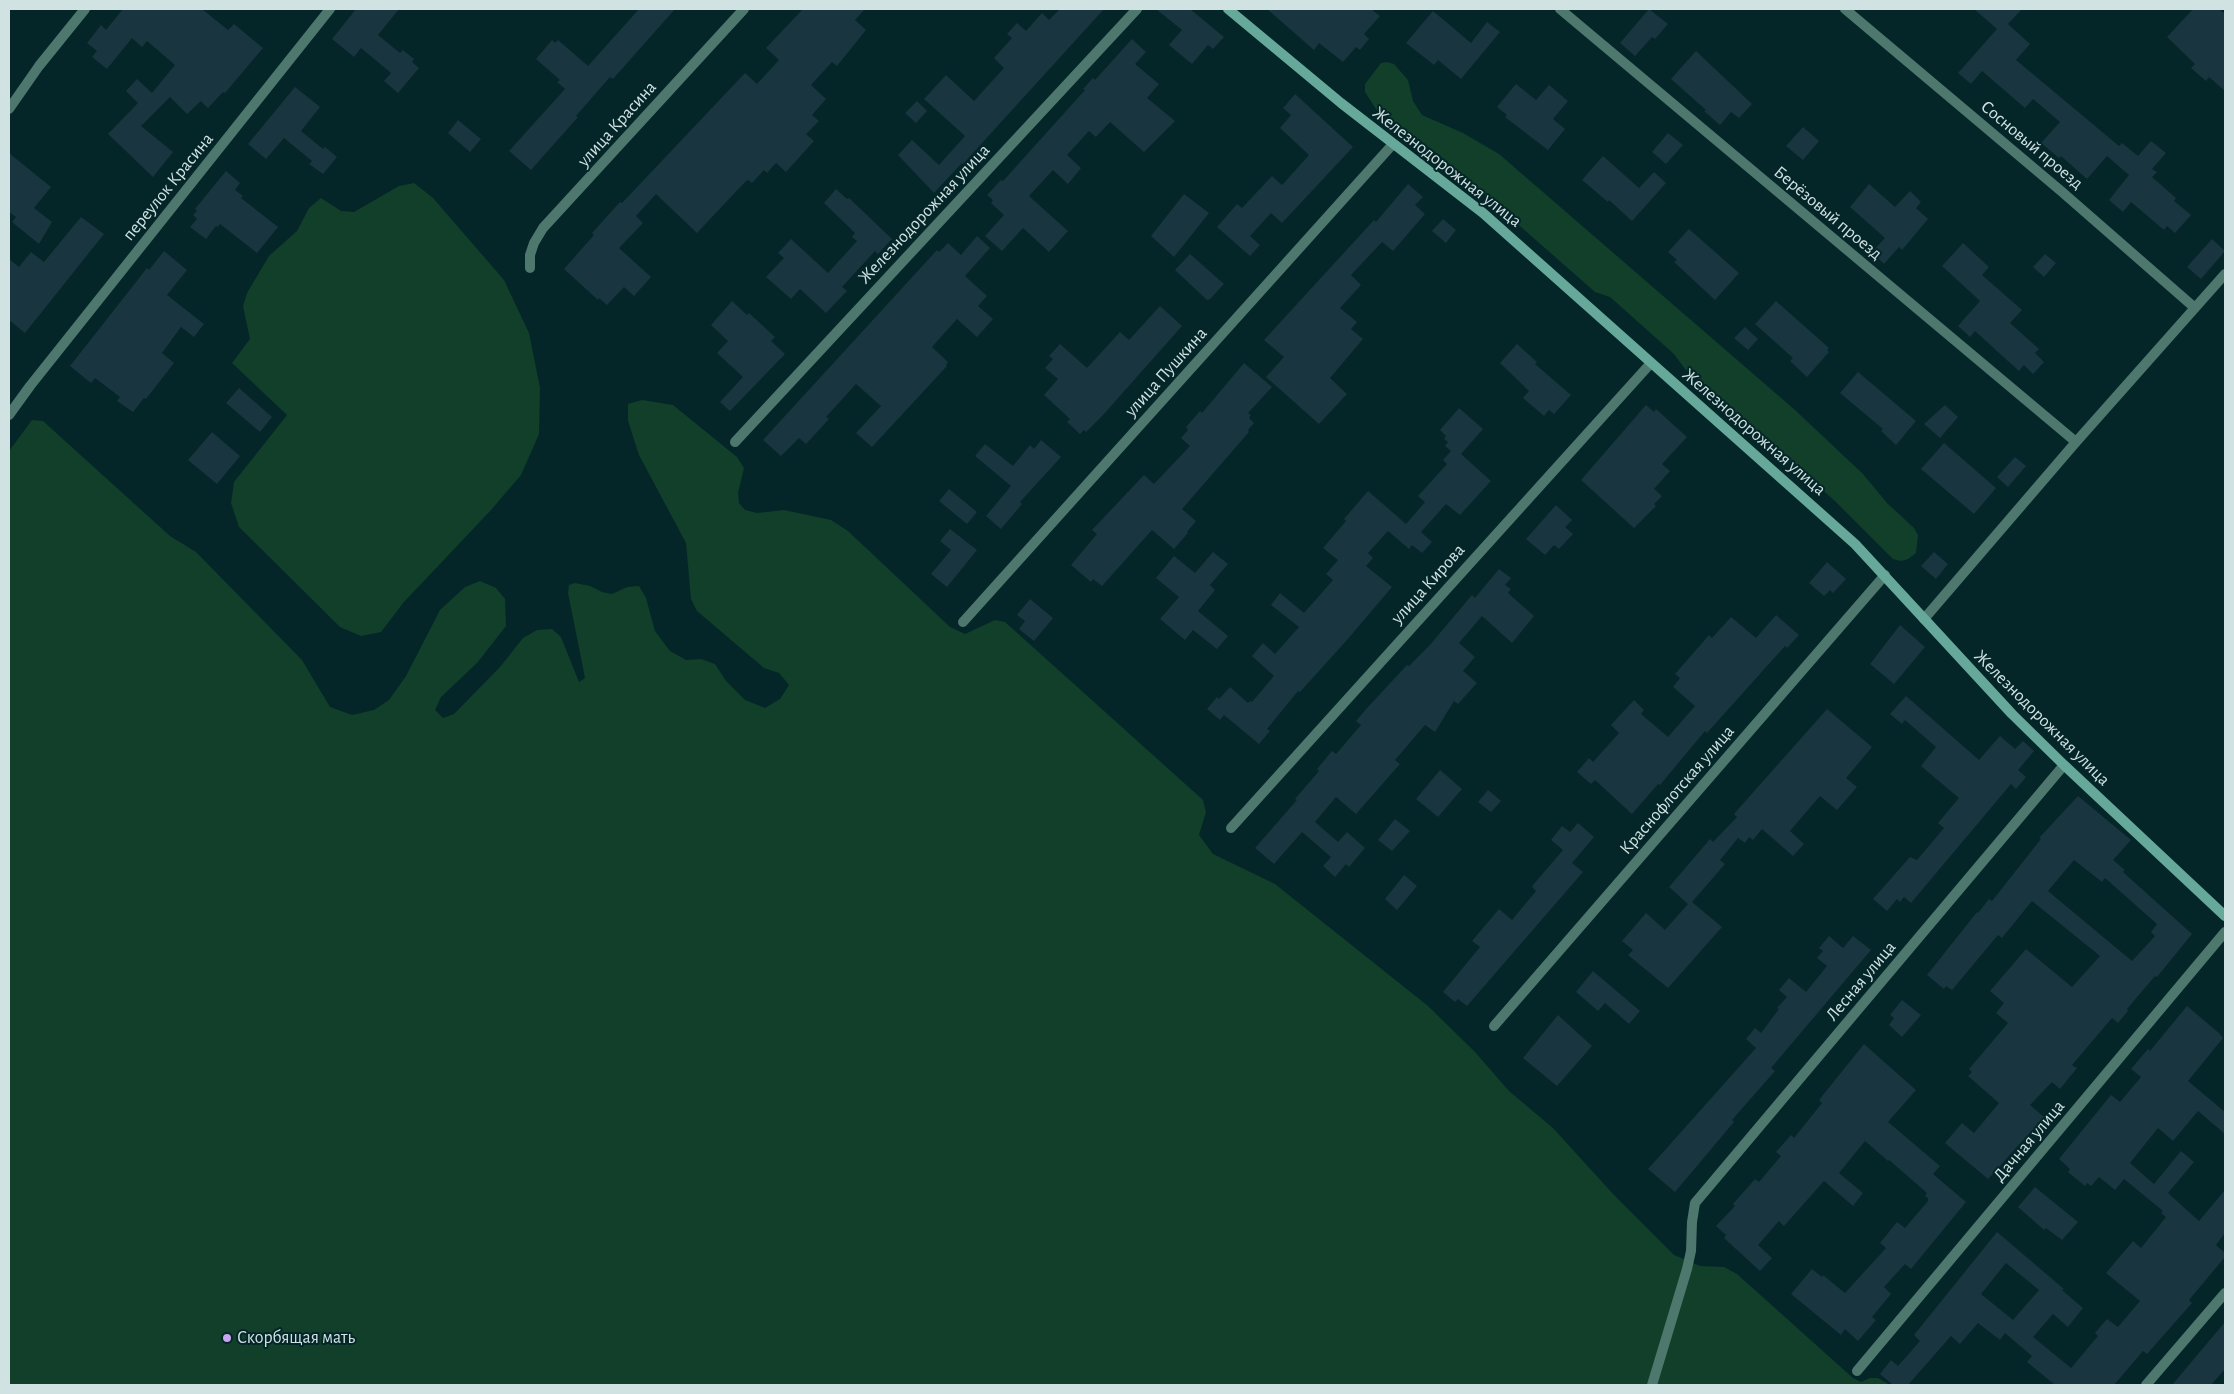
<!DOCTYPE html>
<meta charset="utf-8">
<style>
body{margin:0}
#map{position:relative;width:2234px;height:1394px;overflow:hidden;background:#042628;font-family:"Alegreya Sans",sans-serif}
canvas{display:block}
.frame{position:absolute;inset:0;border:10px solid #d1e2e3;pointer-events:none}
</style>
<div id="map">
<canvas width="2234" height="1394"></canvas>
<div class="frame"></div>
</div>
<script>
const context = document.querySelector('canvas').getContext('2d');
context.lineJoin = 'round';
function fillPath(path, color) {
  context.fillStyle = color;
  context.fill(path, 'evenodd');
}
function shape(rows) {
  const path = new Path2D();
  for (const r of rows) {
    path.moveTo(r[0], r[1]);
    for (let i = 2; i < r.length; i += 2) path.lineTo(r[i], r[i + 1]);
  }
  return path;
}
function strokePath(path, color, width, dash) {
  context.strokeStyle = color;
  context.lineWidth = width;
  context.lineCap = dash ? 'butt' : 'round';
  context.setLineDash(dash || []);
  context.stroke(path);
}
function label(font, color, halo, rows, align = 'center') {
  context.font = font + ' "Alegreya Sans",sans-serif';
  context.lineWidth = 4;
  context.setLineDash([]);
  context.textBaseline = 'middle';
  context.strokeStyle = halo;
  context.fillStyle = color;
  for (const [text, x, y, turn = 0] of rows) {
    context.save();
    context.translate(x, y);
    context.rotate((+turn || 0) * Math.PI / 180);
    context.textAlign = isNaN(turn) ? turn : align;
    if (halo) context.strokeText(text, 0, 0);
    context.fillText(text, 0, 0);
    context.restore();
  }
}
fillPath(shape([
 [1387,62,1394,64,1408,80,1413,101,1422,115,1463,133,1499,154,1795,410,1863,474,1887,503,1914,528,1918,535,1916,553,1908,559,1901,561,1893,559,1836,502,1685,369,1674,354,1610,297,1595,292,1439,155,1376,109,1365,92,1365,84,1381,63],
 [414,183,433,198,504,280,529,333,540,388,539,434,521,475,491,510,404,602,381,632,361,636,340,627,239,527,231,503,234,482,287,415,232,363,250,339,243,306,247,293,269,256,297,231,309,208,321,198,341,211,354,212,399,186],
 [642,400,673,405,737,457,744,468,738,493,739,503,745,510,757,513,784,510,831,520,848,531,950,627,965,634,995,620,1005,622,1203,800,1206,812,1199,835,1213,854,1275,884,1428,1006,1475,1052,1509,1091,1553,1128,1614,1195,1674,1255,1700,1266,1724,1267,1737,1274,1853,1378,1861,1382,1870,1378,1878,1378,1890,1385,9,1385,9,451,32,420,43,421,170,536,196,552,302,660,330,707,352,715,374,710,389,700,406,676,440,610,465,587,480,581,496,588,505,599,506,626,477,663,441,697,435,710,443,718,454,714,500,667,523,638,537,630,552,629,561,637,579,682,585,678,568,593,569,585,575,583,590,586,602,592,612,594,627,587,639,586,646,598,655,631,670,651,686,660,701,659,715,664,726,681,745,700,765,708,780,699,789,685,779,673,764,668,697,611,691,599,686,543,639,455,628,421,628,404]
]), '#113f29');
fillPath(shape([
 [123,9,202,9,228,30,234,24,263,48,225,93,223,92,208,108,201,101,187,114,170,97,141,126,173,152,153,177,108,134,138,103,126,91,137,79,152,93,175,65,147,41,142,47,132,38,107,69,92,57,97,51,87,43,101,25,106,30],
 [356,9,399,9,378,35,400,53,403,50,414,59,412,62,419,68,398,93,384,81,391,73,361,48,354,57,332,39],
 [639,9,675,9,613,79,610,77,576,116,578,117,531,170,509,151,565,89,557,82,560,80,536,59,552,40,555,43,558,40,588,66],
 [803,9,865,9,855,20,866,30,837,66,832,62,811,85,826,99,812,115,819,121,806,134,814,141,786,172,776,163,767,173,764,170,752,183,748,180,745,182,697,233,656,194,636,216,643,223,619,248,651,277,634,296,624,287,607,305,599,298,598,300,564,269,594,235,592,233,620,202,622,203,745,73,757,84,779,60,766,48],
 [1060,9,1104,9,963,164,962,163,934,193,898,155,912,140,939,165,965,136,924,99,946,75,974,101,1004,68,994,58,1012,38,1007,34,1017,23,1026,31,1042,13,1049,20],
 [1156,9,1190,9,1224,37,1213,49,1208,45,1192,64,1169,45,1182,30],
 [1267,9,1371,9,1380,16,1364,34,1369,39,1360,50,1356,47,1343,62,1319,43,1314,50],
 [1649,9,1668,24,1655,39,1652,37,1635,56,1620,43],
 [1974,9,2022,9,2008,24,2030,44,2016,60,2119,146,2122,143,2138,156,2151,141,2166,153,2152,169,2157,172,2152,177,2176,198,2174,201,2191,215,2175,233,2167,226,2164,230,2131,202,2123,212,2109,200,2129,175,2107,156,2087,179,2061,156,2059,158,2041,143,2060,122,2033,99,2025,108,1982,71,1971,84,1958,73,1997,29],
 [2193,9,2219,9,2225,14,2225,91,2209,77,2206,81,2191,68,2195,64,2167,37],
 [1433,11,1471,43,1487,22,1500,32,1461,79,1438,60,1434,65,1406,43],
 [1132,39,1146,52,1135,64,1159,84,1147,98,1175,121,1144,152,1110,122,1096,137,1089,131,1067,155,1081,168,1068,184,1053,170,1029,196,1068,231,1049,252,1023,228,1002,251,985,236,1004,215,991,203,993,200,987,195,1001,180,1003,181,1085,90,1083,89,1093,78,1095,80],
 [1696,51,1752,104,1739,118,1731,112,1720,125,1704,111,1706,110,1671,79],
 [1516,84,1536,100,1549,85,1568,101,1553,119,1565,129,1548,150,1505,117,1507,115,1497,107],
 [295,87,320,107,301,131,323,149,325,147,337,157,323,174,309,164,312,161,284,138,266,159,248,144],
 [1295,94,1353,147,1282,223,1271,213,1250,236,1260,245,1250,256,1217,227,1237,204,1242,208,1272,176,1282,185,1309,155,1280,128,1291,115,1283,108],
 [917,101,927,111,916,123,905,113],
 [458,120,481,139,470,152,448,133],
 [1803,127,1819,141,1803,160,1786,146],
 [1668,133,1683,145,1666,164,1652,152],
 [9,153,51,187,34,208,52,222,39,244,12,222,16,217,9,212],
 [1603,156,1639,188,1654,172,1666,183,1632,221,1609,200,1608,202,1582,180],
 [226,171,240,183,235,190,243,196,241,198,278,227,257,253,220,224,218,227,216,226,206,239,190,227,197,219,193,215,197,211,195,209],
 [1408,184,1423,197,1415,205,1425,214,1393,251,1382,242,1351,275,1361,285,1340,308,1357,322,1351,329,1363,339,1330,378,1347,394,1319,424,1266,377,1284,357,1264,340,1374,220,1376,222],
 [1869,184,1895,207,1910,191,1921,202,1916,208,1928,219,1902,250,1899,247,1884,264,1872,252,1885,238,1850,207],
 [836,189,847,199,849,198,892,239,878,254,875,251,842,287,847,291,826,313,800,289,791,299,766,277,784,258,778,253,791,239,828,273,857,241,852,237,855,233,824,203],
 [1184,194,1209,213,1174,257,1151,236],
 [81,217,104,234,25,333,9,320,9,259,19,267,31,252,44,262],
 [1443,219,1456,230,1446,243,1432,231],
 [1689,229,1739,273,1715,300,1674,262,1677,260,1668,252],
 [977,236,990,248,965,276,987,296,978,306,993,319,977,337,957,319,932,347,948,362,946,365,947,366,872,447,856,433,881,406,856,384,826,417,829,419,806,444,799,438,781,456,763,440,937,250,939,252,948,243,961,255],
 [2212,239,2225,251,2201,279,2187,267],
 [1963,243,1989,267,1982,275,2022,310,2010,323,2039,349,2035,353,2044,362,2033,374,2024,365,2019,371,1975,331,1970,337,1958,326,1980,301,1942,266],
 [164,251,187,270,167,295,204,324,194,337,181,327,162,353,174,363,146,399,144,398,133,412,117,401,120,397,95,378,91,383,70,366,147,268,149,270],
 [1190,254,1224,284,1210,299,1207,300,1175,270],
 [2045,254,2056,263,2044,277,2033,267],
 [732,301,747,315,749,313,775,337,771,341,785,354,730,411,720,402,743,377,717,353,728,341,711,325],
 [1776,301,1829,348,1827,350,1829,352,1807,377,1790,361,1793,358,1755,324],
 [1160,306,1182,326,1104,414,1086,432,1084,430,1080,434,1067,422,1070,419,1044,395,1058,379,1045,368,1053,359,1049,356,1060,344,1087,368,1120,332,1129,340],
 [1745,327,1758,339,1748,350,1734,338],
 [1517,344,1537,362,1535,364,1571,395,1554,414,1549,410,1544,416,1523,398,1529,391,1500,363],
 [1244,363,1272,387,1248,413,1251,415,1249,418,1254,423,1248,430,1249,432,1182,509,1196,521,1187,532,1188,533,1174,549,1152,530,1102,586,1093,579,1091,582,1071,565,1097,534,1092,530,1144,475,1154,484,1190,446,1181,438,1188,430,1186,427,1200,411,1202,413],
 [1858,372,1916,421,1896,445,1881,431,1883,429,1840,393],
 [239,388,272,417,260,432,226,403],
 [1646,405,1654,412,1656,409,1687,437,1662,464,1670,471,1654,489,1662,496,1654,504,1656,506,1634,528,1581,480],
 [1945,405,1958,417,1940,438,1924,424],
 [1459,408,1483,429,1461,454,1491,481,1460,515,1446,504,1421,532,1432,542,1422,553,1412,545,1409,549,1388,531,1368,553,1373,558,1366,566,1392,587,1347,640,1300,692,1298,691,1267,729,1270,731,1259,744,1224,715,1220,720,1207,709,1217,697,1219,699,1230,687,1248,703,1250,701,1252,702,1274,676,1252,656,1263,643,1275,654,1299,627,1271,605,1280,593,1304,613,1333,580,1326,574,1338,560,1323,548,1346,521,1344,519,1368,491,1406,524,1425,502,1418,496,1447,464,1443,460,1451,451,1445,446,1448,442,1444,439,1446,436,1440,430],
 [212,432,240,456,217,484,188,460],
 [1041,440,1061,457,1020,502,1022,504,1001,529,986,516,1011,486,975,456,985,444,1013,466,1030,445,1034,449],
 [1944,443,1996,488,1974,514,1921,469],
 [2015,457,2026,466,2008,487,1997,477],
 [949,489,977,512,967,524,939,501],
 [1556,505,1572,520,1565,527,1573,534,1559,549,1554,545,1545,555,1526,539],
 [950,529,977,550,947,587,931,574,951,550,940,541],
 [1213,552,1228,564,1210,585,1215,590,1198,611,1228,636,1217,649,1193,630,1185,640,1160,619,1179,597,1156,578,1174,556,1195,573],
 [1934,552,1948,564,1936,579,1921,566],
 [1827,562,1846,579,1833,593,1830,590,1824,596,1809,583],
 [1499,569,1511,578,1505,585,1511,589,1508,593,1534,616,1512,643,1482,616,1459,643,1475,657,1463,671,1477,683,1458,704,1454,701,1435,732,1425,725,1395,760,1400,764,1356,814,1336,797,1315,822,1338,842,1347,832,1365,848,1349,867,1346,864,1335,877,1323,866,1331,857,1302,832,1274,864,1255,848,1297,800,1295,799,1319,771,1317,769,1332,751,1336,754,1361,725,1356,721,1367,708,1407,665,1409,666,1429,646,1472,595,1475,598],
 [1030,599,1053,618,1034,641,1019,629,1025,621,1017,615],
 [1776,615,1799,635,1787,648,1785,646,1707,733,1705,731,1660,785,1658,784,1632,814,1595,780,1591,784,1577,772,1589,758,1593,762,1619,733,1611,725,1634,700,1644,710,1641,714,1668,737,1695,706,1673,687,1680,678,1675,674,1709,635,1712,638,1731,617,1756,638],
 [1900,625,1925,647,1894,684,1870,664],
 [1906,696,1979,760,2000,736,2015,749,2023,741,2034,751,2018,770,2026,777,2016,789,2011,784,1911,903,1904,897,1900,902,1897,899,1887,911,1873,899,1910,857,1917,860,1944,828,1938,823,1959,798,1921,766,1936,747,1905,720,1902,724,1890,714],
 [1827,709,1872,747,1846,778,1857,787,1837,810,1820,796,1790,831,1804,844,1793,856,1762,829,1753,840,1749,837,1745,843,1738,838,1720,860,1725,864,1692,902,1722,927,1668,988,1628,955,1633,950,1622,941,1646,913,1665,930,1688,904,1669,887,1710,839,1713,842,1737,817,1734,814],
 [1440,770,1462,789,1438,817,1416,799],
 [1488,790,1501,801,1491,812,1478,802],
 [2078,796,2131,840,2113,860,2125,870,2123,872,2192,934,2157,977,2155,976,2127,1009,2128,1011,2118,1023,2112,1018,2072,1065,2077,1068,2060,1089,2052,1082,2030,1105,2044,1117,1988,1179,1945,1143,1962,1123,1974,1133,1999,1103,1968,1076,1972,1072,1969,1069,2008,1023,1996,1013,2004,1003,1990,991,2026,949,2072,987,2100,956,2032,901,2002,938,1998,935,1952,990,1946,986,1944,989,1927,975,1977,912,1978,913,1989,899,1992,901,2041,839,2039,838],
 [2074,860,2102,882,2105,878,2157,924,2151,932,2155,936,2132,961,2048,891],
 [1395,819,1410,831,1392,851,1378,840],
 [1578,823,1594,837,1572,863,1583,872,1467,1006,1458,999,1455,1002,1443,992,1480,947,1472,941,1499,909,1512,920,1536,891,1532,887,1533,885,1563,850,1551,840,1562,826,1570,832],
 [1404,875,1417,886,1397,910,1385,899],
 [1829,936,1843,948,1853,936,1871,950,1771,1068,1775,1071,1732,1120,1734,1122,1675,1192,1648,1169,1756,1048,1746,1039,1755,1028,1761,1033,1779,1009,1777,1008,1787,997,1779,990,1789,978,1806,992,1827,966,1817,958,1823,951,1819,948],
 [1593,971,1640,1011,1629,1024,1605,1003,1598,1011,1576,992],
 [1902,1000,1921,1015,1902,1037,1889,1025,1894,1018,1890,1015],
 [2187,1006,2219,1033,2223,1038,2188,1081,2225,1112,2225,1134,2198,1111,2173,1141,2158,1128,2130,1163,2154,1184,2181,1151,2194,1162,2168,1193,2199,1221,2225,1190,2225,1233,2216,1245,2225,1253,2225,1257,2189,1300,2192,1303,2147,1354,2143,1351,2114,1385,2055,1385,2027,1362,2032,1356,2005,1333,2000,1340,1978,1323,1960,1344,1951,1336,1908,1385,1893,1385,1880,1374,1891,1360,1898,1366,1920,1341,1914,1335,1997,1232,2064,1289,2062,1290,2083,1308,2068,1327,2053,1314,2033,1337,2071,1368,2098,1336,2095,1333,2107,1319,2118,1327,2140,1301,2106,1273,2133,1241,2141,1248,2166,1217,2161,1213,2163,1211,2124,1179,2115,1190,2099,1177,2091,1186,2087,1183,2085,1186,2068,1172,2070,1169,2059,1159,2111,1095,2120,1102,2141,1077,2131,1069,2148,1049,2150,1051],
 [2006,1263,2039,1290,2013,1320,1981,1294],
 [1558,1015,1592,1046,1557,1086,1523,1058],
 [1864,1044,1916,1090,1888,1122,1940,1166,1933,1174,1966,1202,1911,1269,1905,1264,1884,1287,1891,1294,1872,1317,1876,1320,1858,1341,1845,1329,1841,1335,1791,1294,1812,1269,1822,1277,1823,1275,1845,1293,1886,1248,1880,1243,1897,1222,1905,1228,1928,1201,1928,1198,1925,1196,1927,1193,1889,1160,1888,1161,1865,1141,1839,1173,1863,1193,1853,1206,1824,1181,1784,1226,1779,1221,1758,1245,1772,1258,1760,1271,1724,1238,1726,1235,1716,1226,1735,1206,1733,1204,1755,1179,1759,1182,1781,1156,1776,1152,1791,1135,1794,1138,1822,1103,1819,1100],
 [2035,1187,2078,1222,2062,1240,2046,1228,2044,1230,2018,1207],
 [2225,1322,2225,1369,2211,1385,2172,1385]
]), '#19353f');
strokePath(shape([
 [1560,9,2076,442],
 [1845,9,2061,191,2195,308],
 [9,109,39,66,85,9],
 [530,268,530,255,534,243,543,228,744,9],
 [9,415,30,386,330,9],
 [735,442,1137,9],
 [1924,619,2076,442,2225,274],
 [963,622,1393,144],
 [1231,828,1651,363],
 [1494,1026,1885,575],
 [1857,1371,2225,932],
 [1652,1385,1687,1269,1691,1251,1692,1222,1695,1203,2064,765],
 [2146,1385,2225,1293]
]), '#4e776e', 10);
strokePath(shape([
 [1228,9,1341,103,1483,213,1855,544,2012,714,2064,765,2225,916]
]), '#66a99b', 10);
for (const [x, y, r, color] of [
 [227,1338,5,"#c9a5ee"]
]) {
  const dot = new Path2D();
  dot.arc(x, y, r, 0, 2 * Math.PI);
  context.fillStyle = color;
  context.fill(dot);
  strokePath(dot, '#042628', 2);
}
label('18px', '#d1e2e3', '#042628', [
 ["улица Красина",617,124,-48],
 ["Сосновый проезд",2032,145,40],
 ["Железнодорожная улица",1447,167,38],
 ["переулок Красина",168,187,-51],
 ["Берёзовый проезд",1828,213,40],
 ["Железнодорожная улица",924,214,-47],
 ["улица Пушкина",1166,372,-48],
 ["Железнодорожная улица",1754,432,41],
 ["улица Кирова",1428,584,-48],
 ["Железнодорожная улица",2042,718,45],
 ["Краснофлотская улица",1677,790,-49],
 ["Лесная улица",1861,981,-50],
 ["Дачная улица",2029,1141,-50]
]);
label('18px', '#d1e2e3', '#042628', [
 ["Скорбящая мать",237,1338]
], 'left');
</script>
